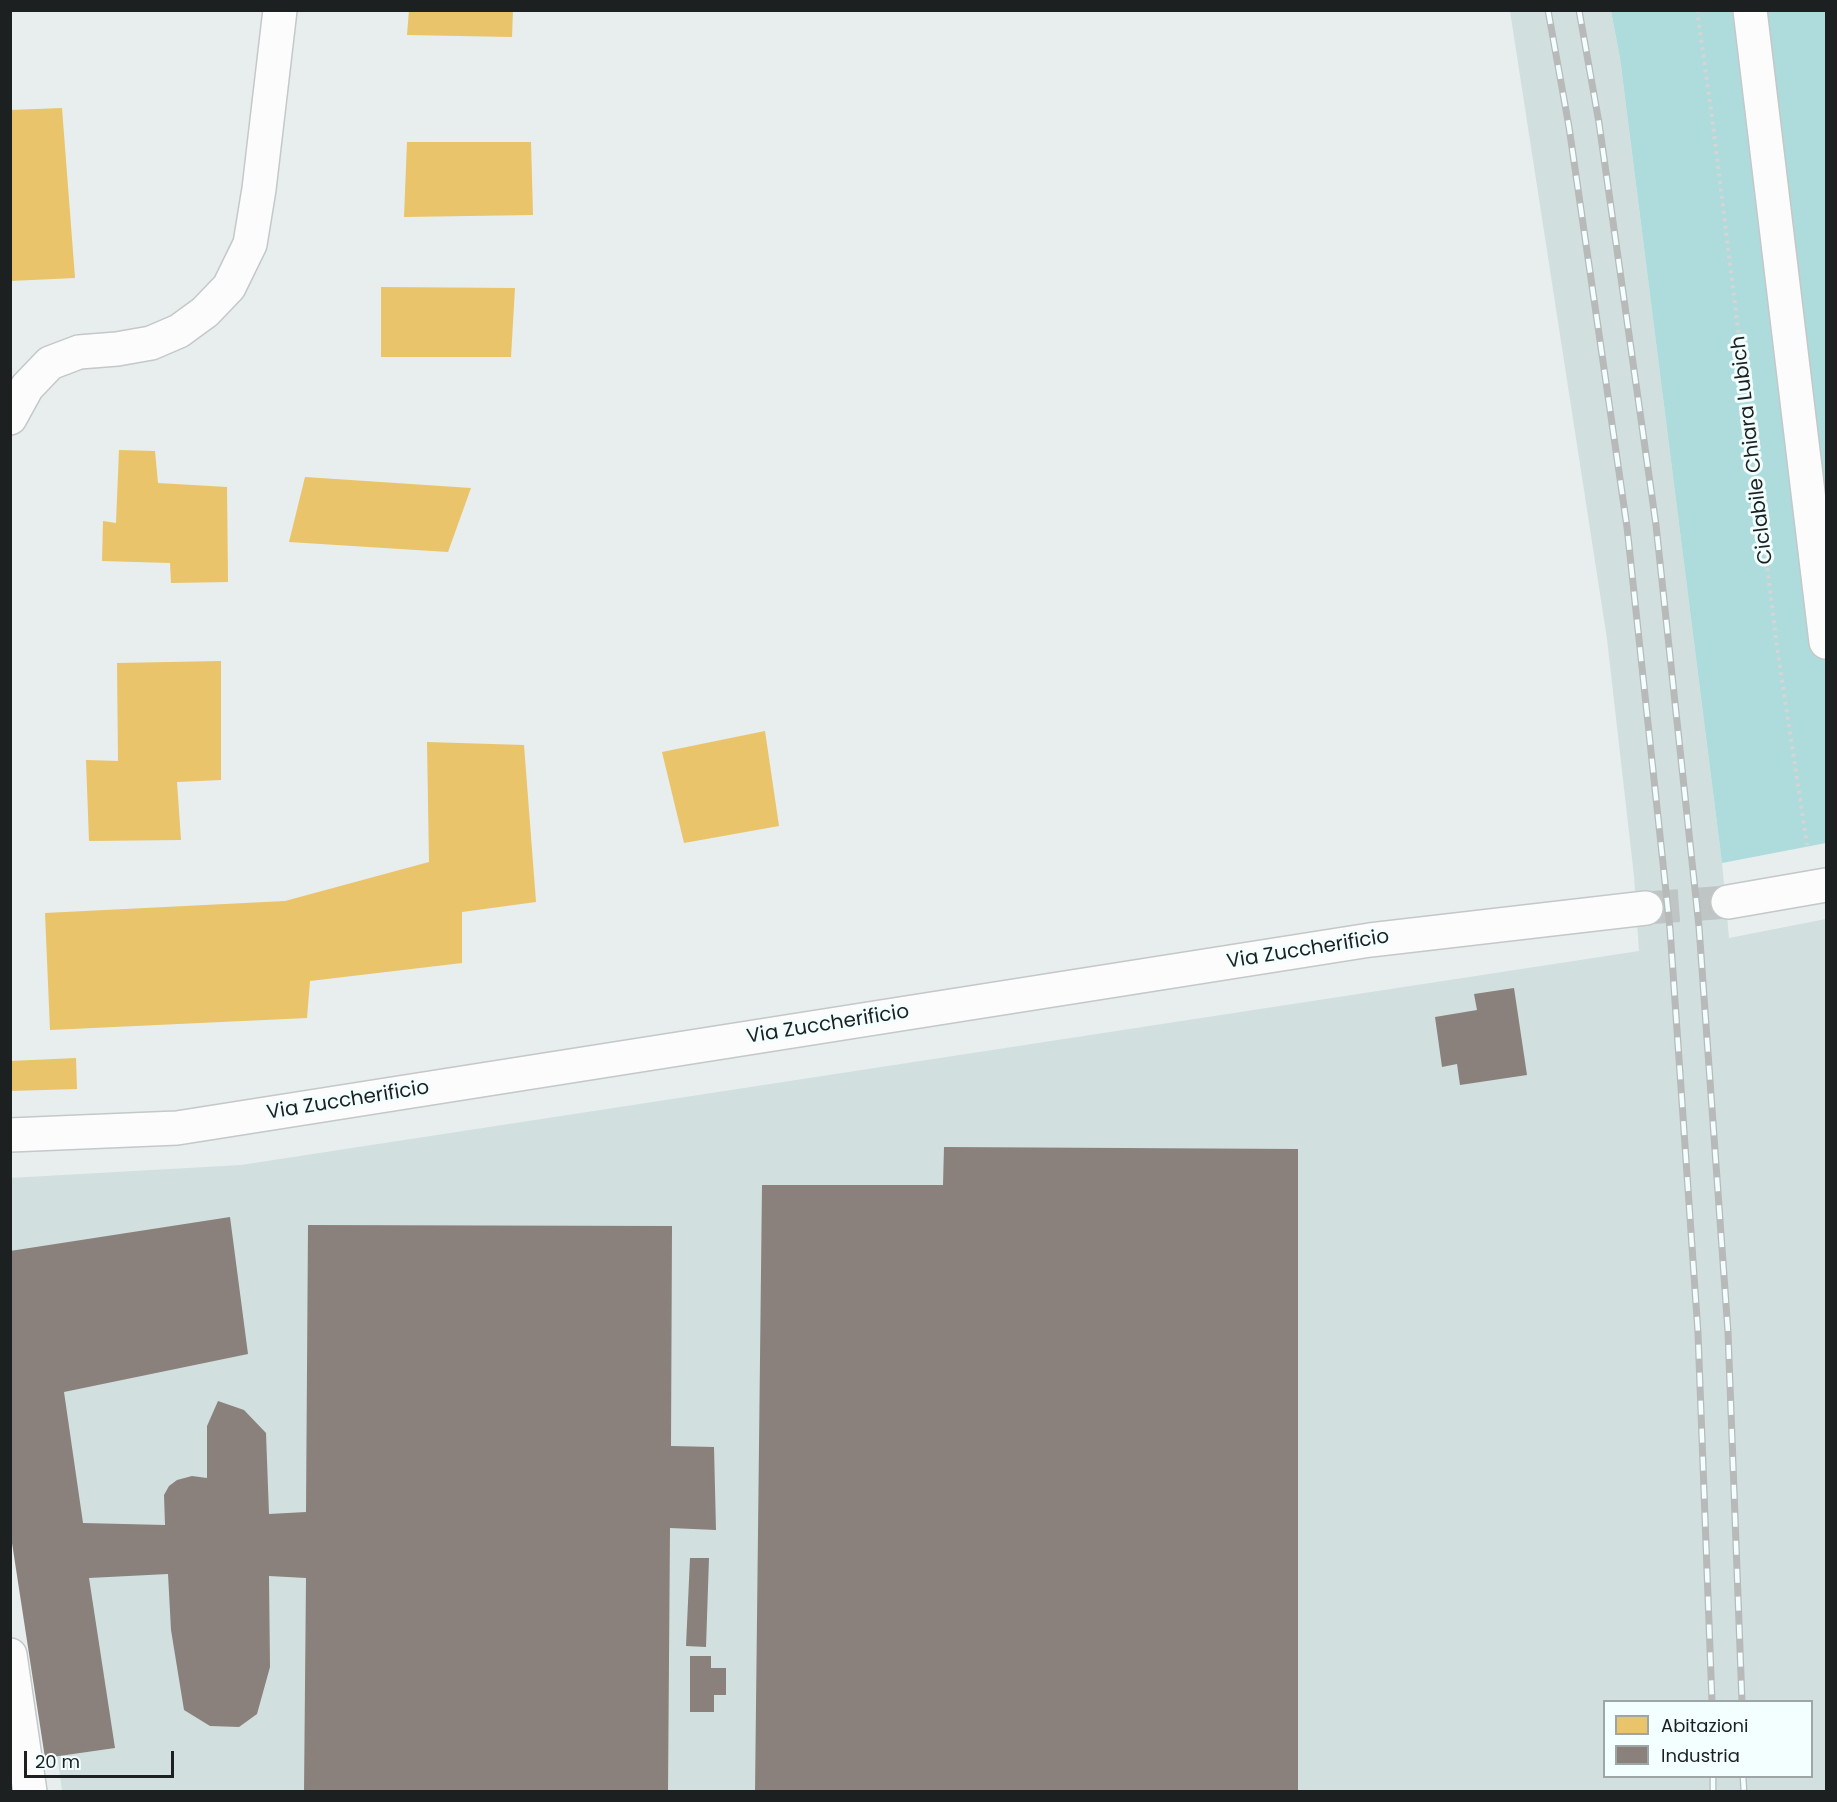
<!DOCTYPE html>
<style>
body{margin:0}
#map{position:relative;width:1837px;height:1802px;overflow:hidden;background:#e8eded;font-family:Poppins,sans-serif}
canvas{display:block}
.frame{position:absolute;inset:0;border:12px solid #1c2020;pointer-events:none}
.legend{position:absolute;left:1603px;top:1700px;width:210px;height:78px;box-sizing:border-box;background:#f3fefe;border:2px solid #9da5a5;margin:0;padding:8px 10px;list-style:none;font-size:18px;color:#1c2020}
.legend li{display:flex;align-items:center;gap:12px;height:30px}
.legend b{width:30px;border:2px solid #9da5a5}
.scale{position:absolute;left:24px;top:1751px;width:150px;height:27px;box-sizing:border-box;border:3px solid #1c2020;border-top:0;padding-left:8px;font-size:18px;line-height:21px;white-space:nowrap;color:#1c2020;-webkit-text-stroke:4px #f3fefe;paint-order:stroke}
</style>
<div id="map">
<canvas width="1837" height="1802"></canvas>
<div class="frame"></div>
<ul class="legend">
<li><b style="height:16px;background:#e9c46a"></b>Abitazioni</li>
<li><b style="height:16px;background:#8a817c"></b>Industria</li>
</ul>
<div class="scale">20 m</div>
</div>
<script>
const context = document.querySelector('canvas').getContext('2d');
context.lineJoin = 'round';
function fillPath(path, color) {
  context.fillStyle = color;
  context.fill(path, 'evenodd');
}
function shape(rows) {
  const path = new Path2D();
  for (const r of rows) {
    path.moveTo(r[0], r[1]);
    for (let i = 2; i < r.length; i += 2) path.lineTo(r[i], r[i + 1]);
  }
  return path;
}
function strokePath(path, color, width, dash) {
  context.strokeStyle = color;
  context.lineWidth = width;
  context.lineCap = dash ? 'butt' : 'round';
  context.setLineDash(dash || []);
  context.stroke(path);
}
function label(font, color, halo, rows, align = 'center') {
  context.font = font + ' Poppins,sans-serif';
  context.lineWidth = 6;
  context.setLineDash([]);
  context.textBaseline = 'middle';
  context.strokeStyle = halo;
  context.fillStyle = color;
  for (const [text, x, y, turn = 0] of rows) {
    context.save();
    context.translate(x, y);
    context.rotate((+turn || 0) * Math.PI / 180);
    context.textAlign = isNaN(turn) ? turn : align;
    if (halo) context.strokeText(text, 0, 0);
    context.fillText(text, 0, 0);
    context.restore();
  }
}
fillPath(shape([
 [1510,11,1611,11,1620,58,1722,863,1729,938,1826,919,1826,1791,62,1791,30,1548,11,1265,10,1178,241,1165,1639,951,1634,876,1607,639],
 [1604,1702,1812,1702,1812,1776,1604,1776]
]), '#d2dfdf');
fillPath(shape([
 [1611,11,1826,11,1826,843,1722,863,1620,58]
]), '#aedbdc');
fillPath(shape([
 [409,10,513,10,512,37,407,35],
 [62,108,75,278,10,281,10,110],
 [407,142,531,142,533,215,404,217],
 [381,287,515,288,511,357,381,357],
 [119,450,155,451,158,483,227,487,228,582,171,583,170,563,102,561,103,521,116,523],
 [305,477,471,488,448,552,289,542],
 [221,661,221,780,177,782,181,840,89,841,86,760,118,761,117,663],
 [765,731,779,826,684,843,662,752],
 [427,742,524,745,536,902,462,912,462,963,310,981,307,1018,50,1030,45,913,285,901,429,862],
 [76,1058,77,1089,10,1091,10,1061]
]), '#e9c46a');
fillPath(shape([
 [1514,988,1527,1075,1460,1085,1457,1064,1442,1067,1435,1017,1477,1010,1474,994],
 [944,1147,1298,1149,1298,1792,755,1792,762,1185,943,1185],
 [230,1217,248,1354,64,1392,83,1523,165,1525,164,1495,169,1486,177,1480,192,1476,207,1478,207,1426,218,1401,244,1410,266,1433,269,1514,306,1512,308,1225,672,1226,671,1446,714,1447,716,1530,670,1528,668,1792,304,1792,306,1578,269,1576,270,1667,257,1714,239,1727,210,1726,184,1710,171,1630,168,1574,89,1578,115,1748,45,1758,10,1530,10,1251],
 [690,1558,709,1558,706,1647,686,1646],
 [690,1656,711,1656,711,1668,726,1668,726,1695,714,1695,714,1712,690,1712]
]), '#8a817c');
strokePath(shape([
 [1646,908,1728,902]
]), '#bfc4c4', 33, [33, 16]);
const minor = shape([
 [1750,10,1826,642],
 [10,418,27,387,50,363,79,352,117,349,151,343,179,331,205,312,229,287,250,244,259,189,280,10],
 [1728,902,1826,885],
 [10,1135,177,1128,1370,940,1646,908],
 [10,1655,30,1792]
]);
strokePath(minor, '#c4c8c8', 36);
strokePath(shape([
 [1697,10,1712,117,1777,647,1807,845]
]), '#d4d6d6', 4, [3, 4.5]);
strokePath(minor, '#fcfcfc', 33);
const rail = shape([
 [1548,10,1569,127,1627,527,1670,929,1698,1333,1712,1702],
 [1579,10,1599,123,1656,525,1699,927,1728,1332,1742,1702],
 [1713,1776,1713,1792],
 [1743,1776,1744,1792]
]);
strokePath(rail, '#b8b9b9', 7);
strokePath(rail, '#f3fefe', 4.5, [14]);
label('20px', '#1c2020', '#f3fefe', [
 ["Ciclabile Chiara Lubich",1753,450,-97],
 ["Via Zuccherificio",1308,950,-9],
 ["Via Zuccherificio",828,1025,-9],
 ["Via Zuccherificio",348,1101,-9]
]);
</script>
